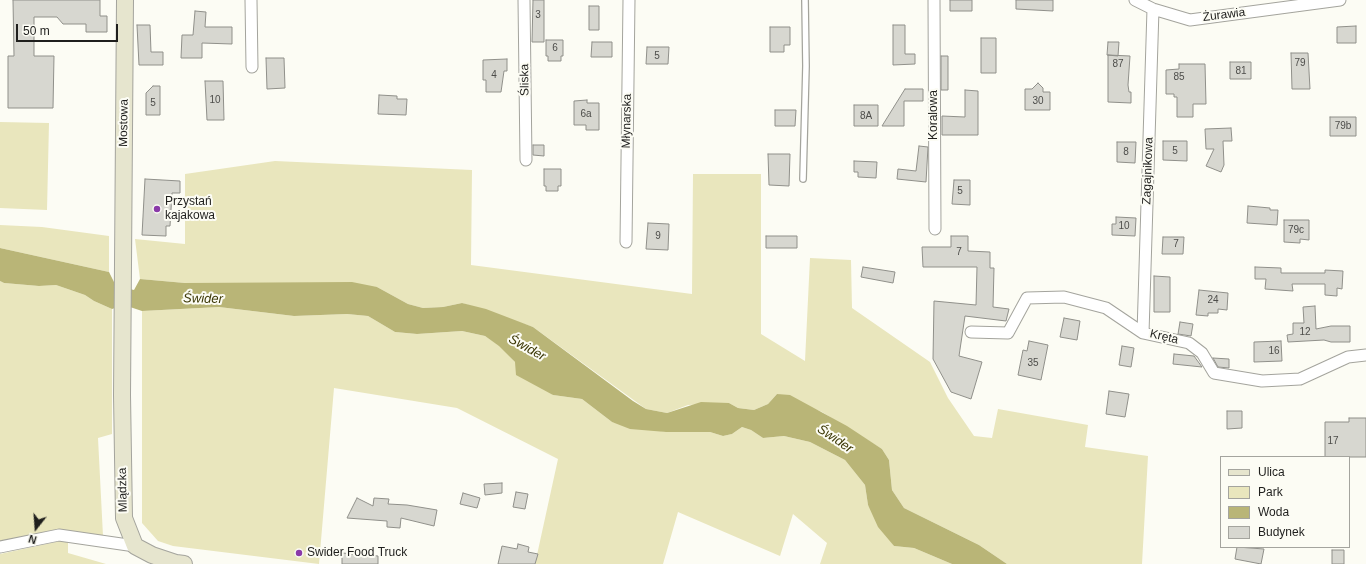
<!DOCTYPE html>
<meta charset="utf-8">
<style>
body{margin:0}
#map{position:relative;width:1366px;height:564px;overflow:hidden;background:#fcfcf4;font-family:Arial,sans-serif}
canvas{display:block}
.legend{position:absolute;left:1220px;top:456px;width:130px;height:92px;box-sizing:border-box;background:#fcfcf4;border:1px solid #a4a49e;margin:0;padding:5px 7px;list-style:none;font-size:12px;color:#1f1f1d}
.legend li{display:flex;align-items:center;gap:8px;height:20px}
.legend b{width:20px;border:1px solid #a4a49e}
.north{position:absolute;left:16px;top:508px;width:40px;height:40px;-webkit-text-stroke:3px #fcfcf4;paint-order:stroke;rotate:197deg;font-size:11px;font-weight:700;line-height:16px;text-align:center;color:#1f1f1d}
.north::after{content:'';display:block;margin:auto;width:14px;height:18px;background:#1f1f1d;clip-path:polygon(50% 0,100% 100%,50% 72%,0 100%)}
.scale{position:absolute;left:16px;top:24px;width:102px;height:18px;box-sizing:border-box;border:2px solid #1f1f1d;border-top:0;padding-left:5px;font-size:12px;line-height:14px;white-space:nowrap;color:#1f1f1d;-webkit-text-stroke:3px #fcfcf4;paint-order:stroke}
</style>
<div id="map">
<canvas width="1366" height="564"></canvas>
<ul class="legend">
<li><b style="height:5px;background:#e6e5ce"></b>Ulica</li>
<li><b style="height:11px;background:#e9e6bd"></b>Park</li>
<li><b style="height:11px;background:#b9b577"></b>Woda</li>
<li><b style="height:11px;background:#d7d7d0"></b>Budynek</li>
</ul>
<div class="north">N</div>
<div class="scale">50 m</div>
</div>
<script>
const context = document.querySelector('canvas').getContext('2d');
context.lineJoin = 'round';
function fillPath(path, color) {
  context.fillStyle = color;
  context.fill(path, 'evenodd');
}
function shape(rows) {
  const path = new Path2D();
  for (const r of rows) {
    path.moveTo(r[0], r[1]);
    for (let i = 2; i < r.length; i += 2) path.lineTo(r[i], r[i + 1]);
  }
  return path;
}
function strokePath(path, color, width, dash) {
  context.strokeStyle = color;
  context.lineWidth = width;
  context.lineCap = dash ? 'butt' : 'round';
  context.setLineDash(dash || []);
  context.stroke(path);
}
function label(font, color, halo, rows, align = 'center') {
  context.font = font + ' Arial,sans-serif';
  context.lineWidth = 4;
  context.setLineDash([]);
  context.textBaseline = 'middle';
  context.strokeStyle = halo;
  context.fillStyle = color;
  for (const [text, x, y, turn = 0] of rows) {
    context.save();
    context.translate(x, y);
    context.rotate((+turn || 0) * Math.PI / 180);
    context.textAlign = isNaN(turn) ? turn : align;
    if (halo) context.strokeText(text, 0, 0);
    context.fillText(text, 0, 0);
    context.restore();
  }
}
fillPath(shape([
 [0,122,49,123,47,210,0,208],
 [275,161,472,170,471,265,692,294,693,174,761,174,761,334,805,361,810,258,851,260,852,308,930,362,948,398,974,436,992,438,998,409,1088,425,1085,447,1148,456,1142,564,1007,564,979,545,904,508,892,490,889,460,882,449,822,412,777,394,768,404,754,410,738,408,729,403,688,405,667,413,646,409,533,327,462,303,443,307,423,308,408,304,377,287,185,283,140,279,135,239,185,244,185,174],
 [0,225,42,227,109,236,109,272,0,248],
 [0,281,4,283,39,286,56,285,85,295,94,301,112,309,112,434,98,438,103,536,59,529,0,541],
 [219,307,294,316,347,314,368,316,395,332,417,334,462,331,485,336,500,346,515,362,553,395,582,399,612,422,666,432,710,432,723,436,732,434,742,427,751,430,763,438,784,436,810,442,845,460,865,485,868,505,894,546,914,548,952,564,820,564,827,543,793,514,780,556,678,512,663,564,535,564,558,459,457,408,334,388,319,564,173,546,158,541,142,523,142,311],
 [60,541,68,542,68,553,106,564,0,564,0,554]
]), '#e9e6bd');
fillPath(shape([
 [0,248,109,272,116,286,134,290,140,279,185,283,352,282,377,287,408,304,423,308,443,307,462,303,486,309,533,327,633,401,646,409,667,413,701,402,729,403,738,408,754,410,768,404,777,394,790,395,847,426,882,449,889,460,892,490,904,508,979,545,1007,564,952,564,914,548,894,546,878,527,868,505,865,485,845,460,810,442,784,436,763,438,751,430,742,427,732,434,723,436,710,432,666,432,630,429,612,422,582,399,553,395,516,375,515,362,499,346,485,336,462,331,417,334,395,332,368,316,347,314,294,316,219,307,142,311,124,305,112,309,94,301,85,295,56,285,39,286,4,283,0,281]
]), '#b9b577');
const building = shape([
 [13,0,100,0,100,16,107,16,107,32,86,32,86,24,63,24,57,17,34,17,34,56,54,56,53,108,8,108,8,56,14,56,13,0],
 [533,0,544,0,544,42,532,42,533,0],
 [950,0,972,0,972,11,950,11,950,0],
 [1016,0,1053,0,1053,11,1016,9,1016,0],
 [589,6,599,6,599,30,589,30,589,6],
 [195,11,206,12,205,27,232,27,232,44,202,43,202,58,181,58,182,35,193,35,195,11],
 [137,25,150,25,151,52,163,52,163,65,139,65,137,25],
 [893,25,905,25,905,54,915,54,915,64,893,65,893,25],
 [1356,26,1356,43,1337,43,1337,27,1356,26],
 [770,27,790,27,790,45,784,45,784,52,770,52,770,27],
 [981,38,996,38,996,73,981,73,981,38],
 [546,40,563,40,563,56,561,56,561,61,548,61,548,56,546,56,546,40],
 [592,42,612,42,612,57,591,57,592,42],
 [1108,42,1119,42,1118,56,1107,55,1108,42],
 [647,47,669,47,668,64,646,64,647,47],
 [1291,53,1308,53,1310,89,1292,89,1291,53],
 [1108,55,1130,56,1128,85,1129,92,1131,92,1131,103,1108,102,1108,55],
 [941,56,948,56,948,90,941,90,941,56],
 [266,58,284,58,285,88,267,89,266,58],
 [507,59,507,71,504,71,501,92,486,92,486,80,483,80,483,60,507,59],
 [1230,62,1251,62,1251,79,1230,79,1230,62],
 [1179,64,1205,64,1206,104,1193,104,1193,117,1177,117,1177,97,1174,97,1174,94,1166,94,1166,70,1179,69,1179,64],
 [205,81,223,81,224,120,207,120,205,81],
 [1038,83,1043,88,1043,92,1050,92,1050,110,1025,110,1025,89,1032,89,1038,83],
 [153,86,160,86,160,115,146,115,146,93,153,86],
 [905,89,923,89,923,101,904,101,904,126,882,126,905,89],
 [965,90,978,91,978,135,942,135,942,116,965,117,965,90],
 [379,95,397,96,397,99,407,99,406,115,378,114,379,95],
 [587,100,587,103,599,103,599,130,586,130,586,125,574,125,574,101,587,100],
 [854,105,878,105,878,126,854,126,854,105],
 [775,110,796,110,795,126,775,126,775,110],
 [1330,117,1356,117,1356,136,1330,136,1330,117],
 [1231,128,1232,141,1223,141,1224,165,1221,172,1206,166,1214,149,1206,149,1205,129,1231,128],
 [1163,141,1187,141,1187,161,1163,160,1163,141],
 [1117,142,1136,142,1135,163,1117,162,1117,142],
 [533,145,544,145,544,156,533,155,533,145],
 [919,146,928,147,926,182,897,179,898,169,916,171,919,146],
 [768,154,790,154,789,186,769,185,768,154],
 [854,161,877,162,876,178,858,177,858,172,854,172,854,161],
 [544,169,561,169,561,186,558,186,558,191,546,191,546,186,544,186,544,169],
 [145,179,180,181,180,193,172,193,170,226,166,226,166,236,142,235,145,179],
 [954,180,970,180,970,205,952,204,954,180],
 [1248,206,1270,208,1270,210,1278,210,1277,225,1247,223,1248,206],
 [1116,217,1136,218,1135,236,1112,235,1112,224,1116,224,1116,217],
 [1284,220,1309,220,1309,240,1300,239,1300,243,1284,242,1284,220],
 [648,223,669,224,668,250,646,249,648,223],
 [766,236,797,236,797,248,766,248,766,236],
 [951,236,968,236,968,251,990,252,990,268,994,268,993,307,1009,309,1006,321,965,316,959,356,982,362,971,399,951,392,933,359,934,301,976,305,977,267,923,267,922,247,951,247,951,236],
 [1163,237,1184,237,1183,254,1162,254,1163,237],
 [863,267,895,272,893,283,861,277,863,267],
 [1255,267,1281,268,1281,273,1325,273,1325,270,1343,271,1342,289,1337,288,1337,296,1325,295,1325,284,1292,284,1293,291,1265,289,1266,279,1255,279,1255,267],
 [1154,276,1170,277,1170,312,1154,312,1154,276],
 [1199,290,1228,293,1227,310,1218,309,1218,313,1208,313,1208,316,1196,315,1199,290],
 [1315,306,1316,329,1331,326,1350,326,1350,342,1331,342,1324,340,1288,342,1287,335,1293,334,1293,323,1304,323,1303,307,1315,306],
 [1064,318,1080,321,1077,340,1060,337,1064,318],
 [1180,322,1193,324,1191,336,1178,334,1180,322],
 [1029,341,1048,345,1041,380,1018,375,1023,350,1027,351,1029,341],
 [1281,341,1282,361,1254,362,1254,342,1281,341],
 [1122,346,1134,348,1131,367,1119,365,1122,346],
 [1174,354,1194,356,1202,367,1173,364,1174,354],
 [1213,358,1229,359,1229,368,1218,367,1213,358],
 [1109,391,1129,394,1125,417,1106,414,1109,391],
 [1227,411,1242,411,1242,428,1227,429,1227,411],
 [1349,418,1366,418,1366,457,1325,457,1325,422,1349,422,1349,418],
 [502,483,502,493,485,495,484,484,502,483],
 [516,492,528,494,525,509,513,507,516,492],
 [463,493,480,498,477,508,460,504,463,493],
 [357,498,373,506,374,498,389,499,388,504,407,505,437,510,434,526,401,518,400,528,387,527,387,521,347,518,357,498],
 [518,544,529,547,528,552,538,554,535,564,498,564,502,546,517,549,518,544],
 [1237,547,1264,549,1261,564,1235,559,1237,547],
 [1332,550,1344,550,1344,564,1332,564,1332,550],
 [342,553,378,556,378,564,342,564,342,553]
]);
fillPath(building, '#d7d7d0');
strokePath(building, '#90908a', 1);
const lane = shape([
 [803,179,806,66,805,0]
]);
const street = shape([
 [251,0,252,67],
 [524,0,526,160],
 [934,0,935,229],
 [1135,0,1153,9,1190,20,1340,0],
 [626,242,629,0],
 [971,332,1008,333,1027,298,1064,297,1106,308,1143,333,1189,343,1202,353,1214,373,1262,381,1300,379,1348,357,1366,355],
 [1143,333,1153,9],
 [0,547,59,535,135,546]
]);
const secondary = shape([
 [125,0,122,395,124,518,135,546,152,555,176,563,184,564]
]);
strokePath(lane, '#a4a49d', 8);
strokePath(street, '#a4a49d', 13);
strokePath(secondary, '#a4a49d', 18);
strokePath(lane, '#fff', 5.5);
strokePath(street, '#fff', 11);
strokePath(secondary, '#e6e5ce', 16);
for (const [x, y, r, color] of [
 [157,209,4,"#8a3aa9"],
 [299,553,4,"#8a3aa9"]
]) {
  const dot = new Path2D();
  dot.arc(x, y, r, 0, 2 * Math.PI);
  context.fillStyle = color;
  context.fill(dot);
  strokePath(dot, '#fcfcf4', 1.5);
}
label('10px', '#4d4d4a', null, [
 ["3",538,15],
 ["6",555,48],
 ["5",657,56],
 ["79",1300,63],
 ["87",1118,64],
 ["81",1241,71],
 ["4",494,75],
 ["85",1179,77],
 ["10",215,100],
 ["30",1038,101],
 ["5",153,103],
 ["6a",586,114],
 ["8A",866,116],
 ["79b",1343,126],
 ["5",1175,151],
 ["8",1126,152],
 ["5",960,191],
 ["10",1124,226],
 ["79c",1296,230],
 ["9",658,236],
 ["7",1176,244],
 ["7",959,252],
 ["24",1213,300],
 ["12",1305,332],
 ["16",1274,351],
 ["35",1033,363],
 ["17",1333,441]
]);
label('12px', '#1f1f1d', '#fcfcf4', [
 ["Żurawia",1224,15,-7],
 ["Śliska",525,80,-91],
 ["Koralowa",934,115,-90],
 ["Młynarska",627,121,-89],
 ["Mostowa",124,123,-89],
 ["Zagajnikowa",1148,171,-88],
 ["Kręta",1164,337,13],
 ["Mlądzka",123,490,-91]
]);
label('12px', '#1f1f1d', '#fcfcf4', [
 ["Przystań",165,202],
 ["kajakowa",165,216],
 ["Swider Food Truck",307,553]
], 'left');
label('italic 13px', '#3c3806', '#fcfcf4', [
 ["Świder",203,299,1],
 ["Świder",527,348,29],
 ["Świder",835,439,34]
]);
</script>
